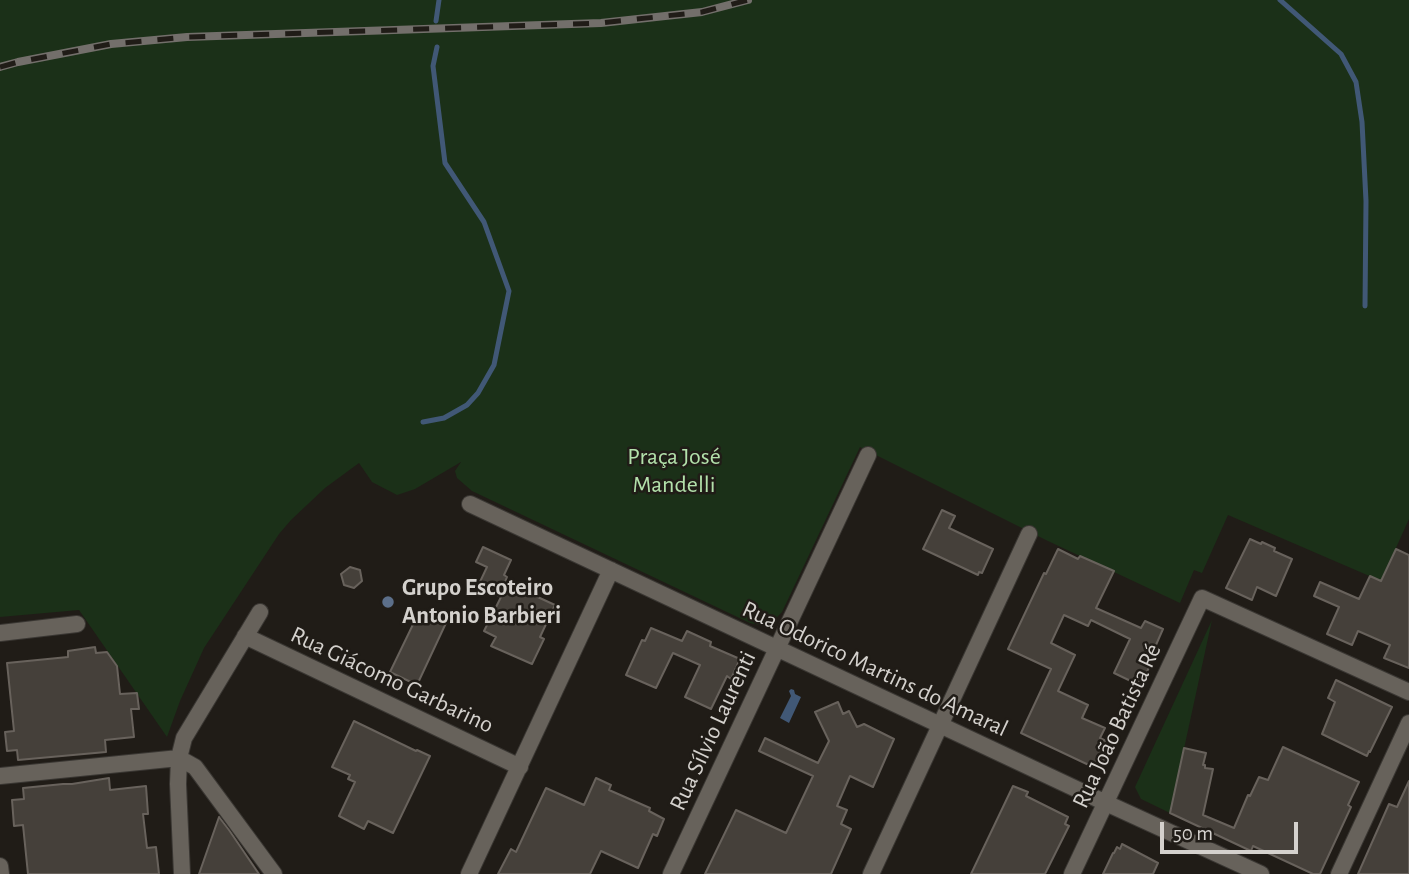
<!DOCTYPE html>
<meta charset="utf-8">
<style>
body{margin:0}
#map{position:relative;width:1409px;height:874px;overflow:hidden;background:#201c17;font-family:"Alegreya Sans",sans-serif}
canvas{display:block}
.scale{position:absolute;left:1160px;top:822px;width:138px;height:32px;box-sizing:border-box;border:4px solid #d4d1cd;border-top:0;padding-left:9px;font-size:21px;line-height:24px;white-space:nowrap;color:#d4d1cd;-webkit-text-stroke:5px #201c17;paint-order:stroke}
</style>
<div id="map">
<canvas width="1409" height="874"></canvas>
<div class="scale">50 m</div>
</div>
<script>
const context = document.querySelector('canvas').getContext('2d');
context.lineJoin = 'round';
function fillPath(path, color) {
  context.fillStyle = color;
  context.fill(path, 'evenodd');
}
function shape(rows) {
  const path = new Path2D();
  for (const r of rows) {
    path.moveTo(r[0], r[1]);
    for (let i = 2; i < r.length; i += 2) path.lineTo(r[i], r[i + 1]);
  }
  return path;
}
function strokePath(path, color, width, dash) {
  context.strokeStyle = color;
  context.lineWidth = width;
  context.lineCap = dash ? 'butt' : 'round';
  context.setLineDash(dash || []);
  context.stroke(path);
}
function label(font, color, halo, rows, align = 'center') {
  context.font = font + ' "Alegreya Sans",sans-serif';
  context.lineWidth = 5;
  context.setLineDash([]);
  context.textBaseline = 'middle';
  context.strokeStyle = halo;
  context.fillStyle = color;
  for (const [text, x, y, turn = 0] of rows) {
    context.save();
    context.translate(x, y);
    context.rotate((+turn || 0) * Math.PI / 180);
    context.textAlign = isNaN(turn) ? turn : align;
    if (halo) context.strokeText(text, 0, 0);
    context.fillText(text, 0, 0);
    context.restore();
  }
}
fillPath(shape([
 [0,0,1409,0,1409,519,1381,581,1228,515,1202,573,1194,570,1180,603,1048,541,860,447,782,612,772,622,759,625,750,623,472,491,457,478,455,471,461,462,415,489,397,495,372,482,359,463,325,488,291,520,279,534,204,648,180,701,167,737,79,610,0,617],
 [1212,620,1170,813,1141,799,1135,787]
]), '#1b3018');
fillPath(shape([
 [791,689,794,690,795,694,801,697,789,723,780,718,791,696,789,691]
]), '#415876');
strokePath(shape([
 [1280,0,1341,54,1356,82,1362,122,1366,201,1365,306],
 [436,21,439,0],
 [423,422,444,418,467,405,478,393,494,365,509,291,484,222,445,163,433,66,437,47]
]), '#415876', 5);
const building = shape([
 [942,510,955,516,949,528,993,549,982,573,979,572,978,575,923,549,942,510],
 [1250,539,1261,544,1262,542,1275,548,1274,551,1292,559,1276,596,1257,587,1252,600,1226,588,1250,539],
 [483,547,511,560,504,575,507,577,505,582,555,605,540,637,544,639,532,664,491,646,496,637,484,631,501,597,478,586,487,567,476,562,483,547],
 [1058,549,1078,559,1080,556,1114,571,1096,608,1141,628,1145,621,1163,629,1152,654,1155,655,1144,678,1141,677,1137,684,1114,673,1130,639,1091,620,1088,626,1064,615,1051,643,1075,655,1058,691,1088,705,1082,718,1105,728,1100,738,1112,744,1102,764,1096,761,1093,767,1021,733,1051,669,1008,649,1044,573,1046,574,1058,549],
 [1396,549,1409,555,1409,668,1384,658,1390,645,1358,631,1352,645,1327,634,1339,607,1314,596,1320,582,1359,599,1370,576,1381,581,1396,549],
 [350,567,360,570,362,581,354,588,344,585,341,574,350,567],
 [420,610,446,623,417,685,390,672,420,610],
 [651,628,682,641,687,631,711,642,710,646,740,659,731,679,727,676,711,709,685,697,700,665,673,653,656,688,626,675,642,640,645,641,651,628],
 [95,647,96,653,107,652,117,666,120,694,137,693,139,709,131,709,134,737,105,740,106,752,18,760,17,750,7,751,5,732,14,731,7,663,68,657,68,651,95,647],
 [1336,680,1392,707,1370,752,1369,751,1367,756,1322,734,1335,702,1328,698,1336,680],
 [838,702,843,714,849,711,857,727,864,724,894,739,873,787,850,776,837,806,847,810,841,824,851,829,831,874,705,874,736,810,786,833,813,776,759,751,765,738,818,763,829,741,815,712,838,702],
 [354,721,416,751,417,750,430,756,393,833,368,821,364,829,339,816,355,782,348,779,350,775,332,767,354,721],
 [1283,747,1359,782,1348,805,1351,807,1320,874,1313,874,1253,846,1251,851,1170,813,1184,748,1206,753,1203,765,1205,765,1205,768,1213,769,1203,815,1234,828,1248,795,1250,796,1259,777,1268,780,1283,747],
 [109,778,110,790,146,786,148,814,143,814,147,848,156,847,159,874,28,874,23,825,14,826,12,800,24,799,23,788,63,784,72,784,109,778],
 [596,778,611,785,609,790,650,808,649,811,664,819,657,836,653,834,638,868,601,851,590,874,498,874,511,849,516,852,546,788,584,805,596,778],
 [1409,781,1409,874,1358,874,1389,804,1397,807,1409,781],
 [1013,786,1028,792,1026,796,1068,817,1065,824,1069,826,1045,874,971,874,1013,786],
 [219,817,229,830,259,874,199,874,219,817],
 [1122,844,1158,863,1153,874,1103,874,1113,853,1114,853,1117,847,1120,849,1122,844]
]);
fillPath(building, '#45403a');
strokePath(building, '#68625c', 2);
const street = shape([
 [470,504,1106,803,1261,874],
 [0,633,77,624],
 [245,636,520,767],
 [0,776,179,758,195,767,198,771,274,874],
 [0,866,1,874],
 [182,874,178,784,179,758,184,738,260,612],
 [469,874,611,570],
 [671,874,868,455],
 [871,874,1029,534],
 [1072,874,1202,598,1409,692],
 [1339,874,1409,723]
]);
strokePath(street, '#3a3733', 18);
strokePath(street, '#67625b', 16);
const rail = shape([
 [0,67,18,62,111,44,187,37,601,23,702,12,748,0]
]);
strokePath(rail, '#736f6b', 8);
strokePath(rail, '#201c17', 5, [16]);
for (const [x, y, r, color] of [
 [388,602,7,"#5c6f8a"]
]) {
  const dot = new Path2D();
  dot.arc(x, y, r, 0, 2 * Math.PI);
  context.fillStyle = color;
  context.fill(dot);
  strokePath(dot, '#201c17', 2.5);
}
label('24px', '#b3e1ab', '#201c17', [
 ["Praça José",674,457],
 ["Mandelli",674,485]
]);
label('bold 24px', '#d4d1cd', '#201c17', [
 ["Grupo Escoteiro",402,588],
 ["Antonio Barbieri",402,616]
], 'left');
label('24px', '#d4d1cd', '#201c17', [
 ["Rua Odorico Martins do Amaral",875,669,25],
 ["Rua Giácomo Garbarino",392,680,25],
 ["Rua João Batista Ré",1117,726,-65],
 ["Rua Sílvio Laurenti",713,731,-65]
]);
</script>
